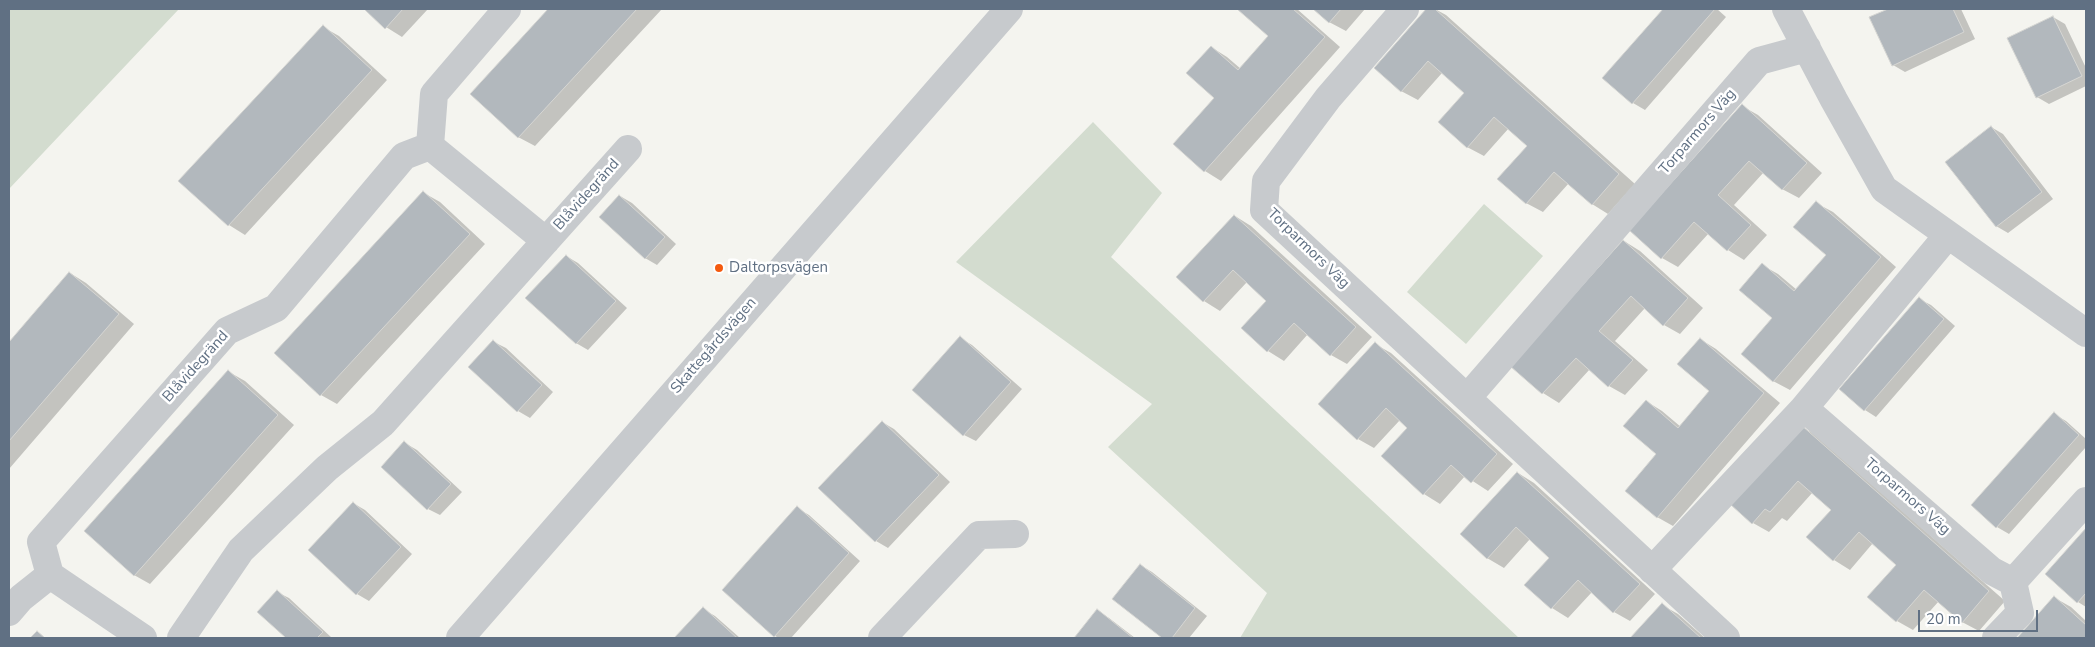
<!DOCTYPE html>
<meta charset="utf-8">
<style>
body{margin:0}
#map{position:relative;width:2095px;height:647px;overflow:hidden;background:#f4f4ef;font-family:"Nunito Sans",sans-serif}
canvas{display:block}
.frame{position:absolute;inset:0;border:10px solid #607083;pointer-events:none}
.scale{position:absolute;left:1918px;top:610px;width:120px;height:22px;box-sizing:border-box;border:2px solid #607083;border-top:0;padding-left:6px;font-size:15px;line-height:18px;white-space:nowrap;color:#607083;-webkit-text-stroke:4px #fff;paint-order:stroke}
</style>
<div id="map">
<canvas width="2095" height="647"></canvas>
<div class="frame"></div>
<div class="scale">20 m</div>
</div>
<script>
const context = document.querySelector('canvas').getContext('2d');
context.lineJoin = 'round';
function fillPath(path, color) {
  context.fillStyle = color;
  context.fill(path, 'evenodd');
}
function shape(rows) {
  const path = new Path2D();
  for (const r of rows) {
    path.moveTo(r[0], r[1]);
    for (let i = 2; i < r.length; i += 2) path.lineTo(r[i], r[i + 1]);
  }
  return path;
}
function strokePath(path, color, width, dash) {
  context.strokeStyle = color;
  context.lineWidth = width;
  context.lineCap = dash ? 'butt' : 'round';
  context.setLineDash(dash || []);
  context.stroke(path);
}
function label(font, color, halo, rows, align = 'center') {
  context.font = font + ' "Nunito Sans",sans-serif';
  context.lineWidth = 5;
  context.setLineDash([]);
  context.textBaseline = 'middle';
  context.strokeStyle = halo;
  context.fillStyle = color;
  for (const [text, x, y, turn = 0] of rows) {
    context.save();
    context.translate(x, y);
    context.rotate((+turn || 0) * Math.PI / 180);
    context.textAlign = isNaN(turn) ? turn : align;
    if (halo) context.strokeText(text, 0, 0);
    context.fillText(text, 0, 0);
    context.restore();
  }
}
fillPath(shape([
 [9,9,179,9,9,189],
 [1093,122,1162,193,1111,257,1519,638,1240,638,1267,593,1108,447,1152,404,956,262],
 [1484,204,1543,256,1466,344,1407,292]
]), '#d3dccf');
fillPath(shape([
 [366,9,428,9,402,37,386,27],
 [550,9,662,9,535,146,518,137,471,94],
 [1239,9,1297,9,1340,47,1221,181,1205,171,1174,144,1215,98,1211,47,1227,57,1241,69,1270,36],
 [1315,9,1365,9,1346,31,1329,22],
 [1428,9,1435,9,1446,15,1635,184,1608,214,1592,204,1569,183,1543,212,1526,203,1528,146,1509,128,1484,156,1467,147,1466,93,1442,73,1418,100,1401,91,1375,68],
 [1665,9,1717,9,1726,17,1645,110,1633,103,1604,78],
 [1890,9,1961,9,1975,39,1905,72,1893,65,1871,18],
 [2053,17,2065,24,2086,68,2086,86,2049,104,2037,97],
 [323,27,339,36,387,80,245,235,229,225],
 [1742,106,1758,115,1822,173,1799,198,1782,189,1764,172,1734,205,1767,235,1744,260,1728,250,1709,233,1678,267,1662,258],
 [1991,127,2003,134,2053,199,2008,233,1996,226],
 [424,193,440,202,485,244,337,404,321,395,276,353],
 [620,196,632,203,676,244,657,265,645,258],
 [1816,203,1833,212,1896,267,1790,390,1773,381,1774,318,1762,265,1778,274,1797,290,1827,255],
 [1235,216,1251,226,1372,337,1347,364,1331,355,1308,334,1284,361,1268,351,1243,328,1268,301,1247,282,1220,311,1204,301,1178,277],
 [1624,241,1640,251,1703,308,1680,334,1664,325,1645,308,1615,341,1648,370,1625,395,1609,386,1590,369,1559,403,1543,393,1512,366],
 [566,256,578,263,627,308,588,350,576,343],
 [70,273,86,283,134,324,9,469,9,344],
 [1919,299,1931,305,1955,326,1876,417,1865,410],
 [960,338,972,345,1022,389,976,441,964,435],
 [1700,339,1716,349,1780,403,1673,526,1657,517,1658,454,1646,401,1662,411,1681,427,1711,391],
 [494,342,506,348,553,392,530,418,518,411,470,367],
 [1375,344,1391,353,1513,464,1488,491,1465,476,1440,504,1424,494,1409,428,1400,420,1374,448,1358,439],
 [229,372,245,381,294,425,150,584,134,575],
 [2054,414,2066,421,2086,439,2086,447,2009,534,1997,527,1973,505],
 [882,422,894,429,950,482,888,548,876,541],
 [1800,426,1816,435,2005,601,1979,631,1962,622,1939,601,1913,630,1897,621,1898,565,1873,543,1850,570,1834,560,1808,537,1833,510,1813,492,1787,521,1782,518,1769,532,1753,523],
 [405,443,417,450,462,492,440,515,428,509],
 [1518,473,1534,483,1655,594,1630,621,1614,612,1592,592,1568,618,1552,608,1551,558,1530,539,1504,568,1487,558],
 [353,503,365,510,412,554,369,601,357,594,309,550],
 [797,508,809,515,860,561,791,638,779,638,775,636],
 [2086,530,2086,607,2078,602,2047,574],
 [1140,565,1152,572,1207,616,1189,638,1164,638,1114,599],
 [277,592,289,598,332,638,288,638,259,612],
 [2055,598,2071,607,2086,621,2086,638,2019,638],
 [1662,605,1678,614,1705,638,1632,638],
 [703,609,715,616,740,638,676,638],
 [1098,611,1109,618,1135,638,1076,638]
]), '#0003');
const building = shape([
 [364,9,403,9,385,29,364,9],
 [548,9,637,9,518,138,470,94,548,9],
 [1237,9,1293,9,1325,37,1204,172,1173,144,1214,98,1186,73,1211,46,1238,70,1268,36,1237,9],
 [1313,9,1341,9,1329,23,1313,9],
 [1426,9,1435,9,1619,174,1592,205,1554,172,1526,204,1497,179,1527,146,1494,117,1467,148,1438,122,1464,93,1428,61,1401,92,1374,68,1426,9],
 [1663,9,1715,9,1632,104,1602,78,1663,9],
 [1888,9,1953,9,1964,32,1892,66,1869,17,1888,9],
 [2053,16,2082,76,2036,98,2007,38,2053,16],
 [323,25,372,70,228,226,178,181,323,25],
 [1742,104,1807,163,1782,190,1749,161,1718,195,1751,225,1727,251,1694,222,1661,259,1629,230,1742,104],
 [1991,126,2042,192,1996,227,1945,162,1991,126],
 [423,191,470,234,320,396,274,353,423,191],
 [619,195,665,237,645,259,599,217,619,195],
 [1816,201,1881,257,1773,382,1741,354,1772,318,1739,290,1762,263,1794,291,1826,255,1793,227,1816,201],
 [1234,215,1356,327,1330,356,1294,323,1267,352,1241,328,1266,301,1233,270,1203,302,1176,277,1234,215],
 [1623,240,1688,298,1663,326,1631,296,1599,331,1633,360,1608,387,1576,358,1542,394,1510,366,1623,240],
 [566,255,616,301,576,344,525,298,566,255],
 [69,272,119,314,9,441,9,342,69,272],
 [1919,297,1944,319,1864,411,1839,389,1919,297],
 [960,336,1011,382,963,436,912,390,960,336],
 [1700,338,1764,393,1657,518,1625,491,1656,454,1623,426,1646,400,1678,428,1709,391,1677,364,1700,338],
 [493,340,542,385,517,412,468,367,493,340],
 [1375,342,1497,454,1471,483,1451,465,1423,495,1381,456,1407,428,1386,408,1357,440,1318,404,1375,342],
 [228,370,278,415,134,576,84,531,228,370],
 [2054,412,2079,435,1996,528,1971,505,2054,412],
 [882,421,939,475,875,542,818,488,882,421],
 [1800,424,1989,591,1962,623,1924,590,1896,622,1867,597,1896,565,1859,532,1833,561,1806,537,1831,510,1798,481,1770,512,1765,509,1752,524,1730,504,1800,424],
 [404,441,451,484,427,510,381,467,404,441],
 [1517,472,1640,584,1613,613,1578,580,1551,609,1524,585,1549,558,1516,527,1487,559,1460,534,1517,472],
 [353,502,401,547,356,595,308,550,353,502],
 [797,506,849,553,774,637,722,590,797,506],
 [2086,528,2086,593,2077,603,2045,574,2086,528],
 [1140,564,1195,608,1172,638,1162,638,1112,599,1140,564],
 [277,590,323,632,317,638,286,638,257,612,277,590],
 [2054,596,2086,625,2086,638,2017,638,2054,596],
 [1662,603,1701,638,1630,638,1662,603],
 [703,607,737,638,674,638,703,607],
 [1097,609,1133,638,1074,638,1097,609],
 [37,631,45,638,30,638,37,631]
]);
fillPath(building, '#b2b8bd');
strokePath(building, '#d5d5d2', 1);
strokePath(shape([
 [507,9,434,94,430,146,546,241],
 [1405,9,1328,98,1266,181,1264,210,1726,638],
 [1786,9,1834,100,1884,189,2086,333],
 [1948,235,1804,408,1992,571,2013,582],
 [1467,398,1759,61,1807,48],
 [1652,570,1804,408],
 [9,612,21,598,50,575],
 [143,638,50,575,41,542,227,331,276,308,404,156,430,146],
 [181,638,241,550,327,468,383,423,628,149],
 [882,638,979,535,1015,534],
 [1996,638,2020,613,2013,582,2086,501]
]), '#c7cacd', 28);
strokePath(shape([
 [460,638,1009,9]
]), '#c7cacd', 28);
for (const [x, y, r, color] of [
 [719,268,5,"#f45a0f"]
]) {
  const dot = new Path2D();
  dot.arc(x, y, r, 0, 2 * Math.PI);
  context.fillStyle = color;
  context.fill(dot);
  strokePath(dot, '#fff', 2);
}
label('15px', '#607083', '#fff', [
 ["Torparmors Väg",1698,132,-49],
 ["Blåvidegränd",587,195,-48],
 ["Torparmors Väg",1308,249,44],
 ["Skattegårdsvägen",714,346,-49],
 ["Blåvidegränd",196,367,-48],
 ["Torparmors Väg",1907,497,41]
]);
label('15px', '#607083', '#fff', [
 ["Daltorpsvägen",729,268]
], 'left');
</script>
